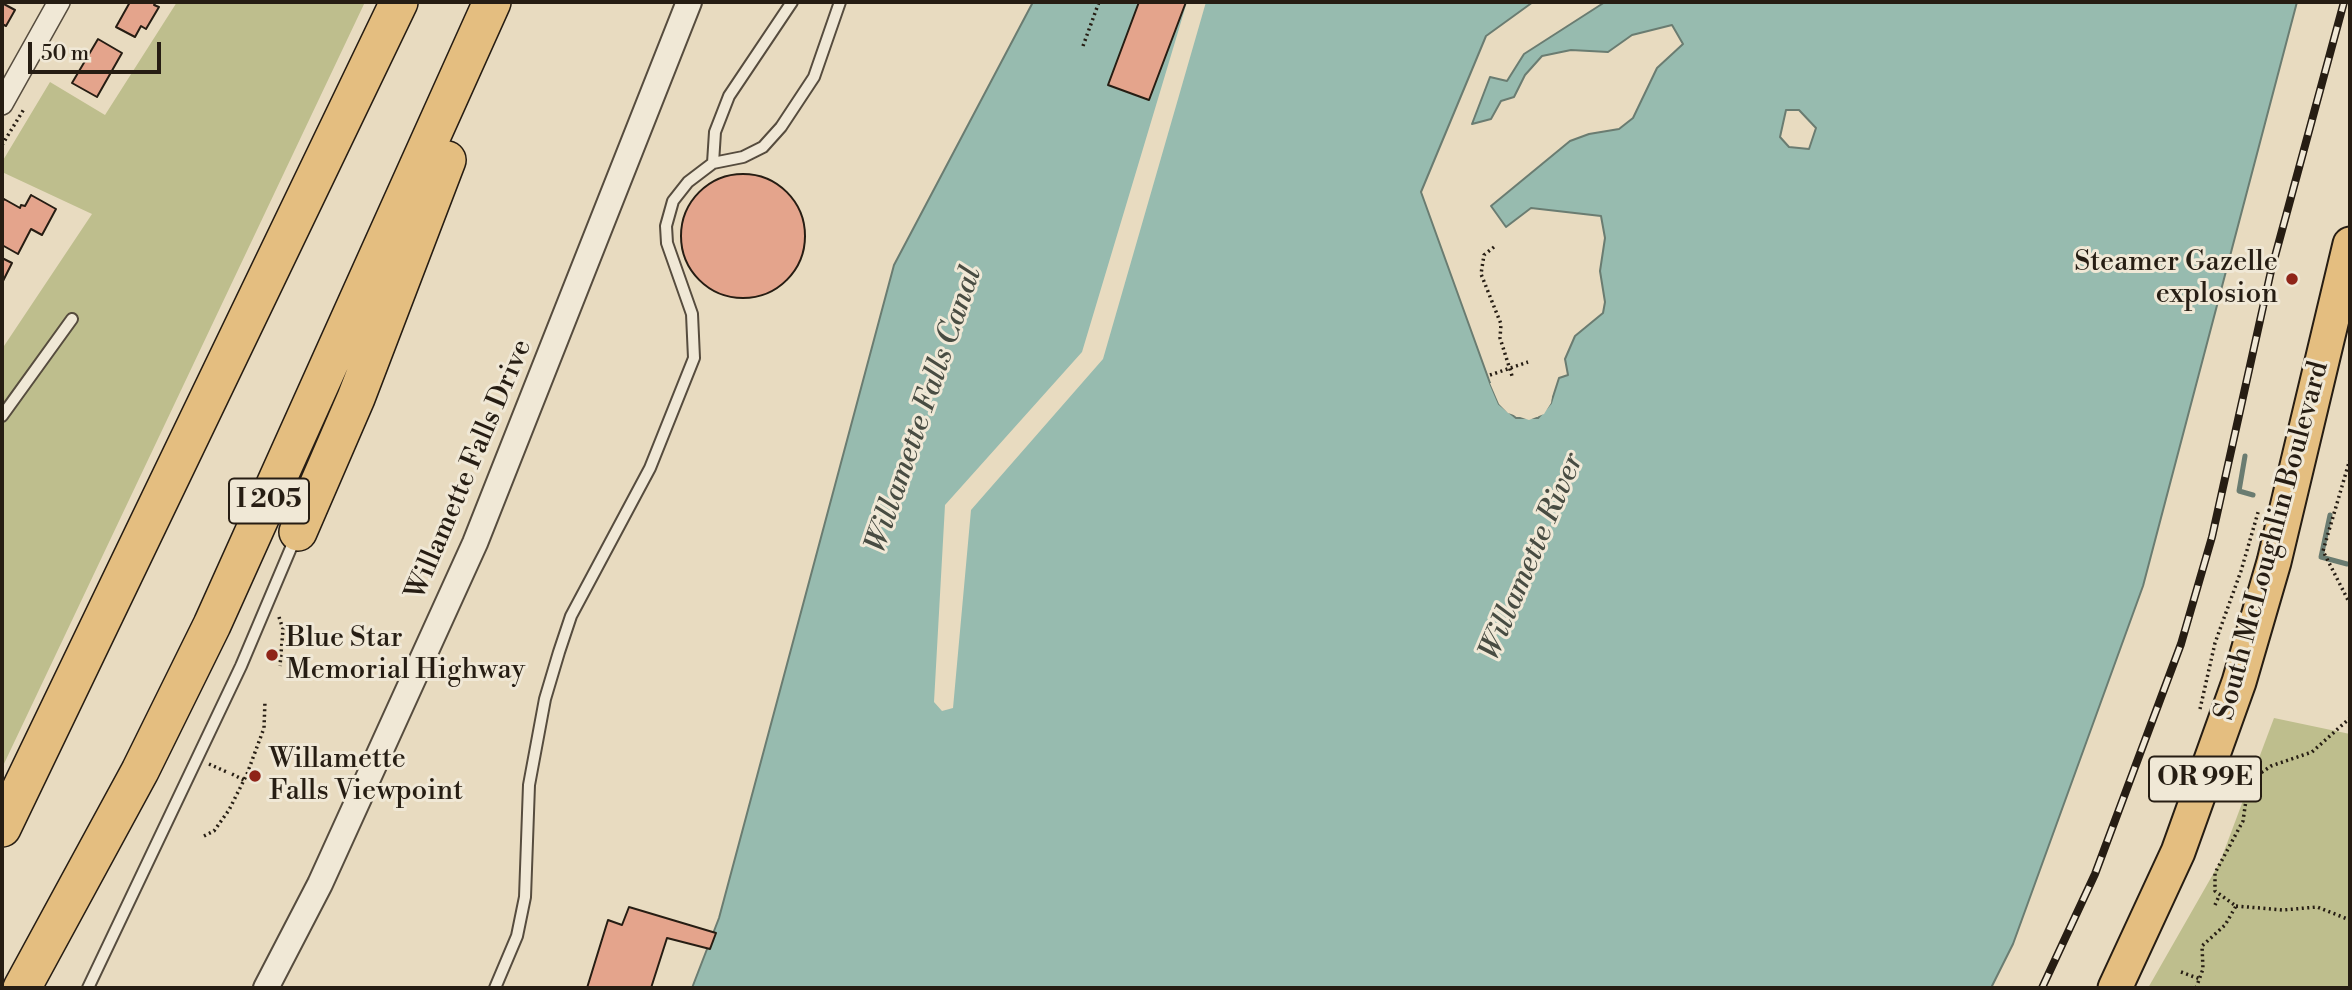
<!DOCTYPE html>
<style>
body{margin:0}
#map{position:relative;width:2352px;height:990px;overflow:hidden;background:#e8dbc0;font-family:"Libre Bodoni",serif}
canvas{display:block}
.frame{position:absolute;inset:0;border:4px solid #261d13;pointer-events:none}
.scale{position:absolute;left:28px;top:42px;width:133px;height:32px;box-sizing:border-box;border:4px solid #261d13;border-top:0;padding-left:9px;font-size:21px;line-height:24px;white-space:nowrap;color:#261d13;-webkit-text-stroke:5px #f0e8d6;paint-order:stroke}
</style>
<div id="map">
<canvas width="2352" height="990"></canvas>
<div class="frame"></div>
<div class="scale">50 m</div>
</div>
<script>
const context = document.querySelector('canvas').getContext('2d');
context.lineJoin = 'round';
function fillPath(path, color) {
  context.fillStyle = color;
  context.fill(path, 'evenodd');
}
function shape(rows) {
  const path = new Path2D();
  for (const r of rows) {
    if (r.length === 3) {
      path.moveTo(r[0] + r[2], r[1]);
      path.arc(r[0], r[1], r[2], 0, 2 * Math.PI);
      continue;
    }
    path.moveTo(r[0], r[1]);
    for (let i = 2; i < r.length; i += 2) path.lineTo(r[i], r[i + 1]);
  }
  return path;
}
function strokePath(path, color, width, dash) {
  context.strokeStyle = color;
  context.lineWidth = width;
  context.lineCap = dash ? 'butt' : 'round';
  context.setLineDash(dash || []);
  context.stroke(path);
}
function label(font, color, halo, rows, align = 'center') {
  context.font = font + ' "Libre Bodoni",serif';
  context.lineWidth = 6;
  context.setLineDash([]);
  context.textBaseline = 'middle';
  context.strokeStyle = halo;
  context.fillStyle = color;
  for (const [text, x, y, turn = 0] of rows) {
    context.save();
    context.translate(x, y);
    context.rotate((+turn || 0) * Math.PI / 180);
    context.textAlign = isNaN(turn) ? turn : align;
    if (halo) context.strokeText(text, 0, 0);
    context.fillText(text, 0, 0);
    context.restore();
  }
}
fillPath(shape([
 [177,2,365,2,2,768,2,349,92,214,2,172,2,162,50,82,105,115],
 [2274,718,2350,734,2350,988,2148,988,2220,862]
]), '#bebe8d');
const water = shape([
 [1033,2,1533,2,1486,36,1421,192,1490,383,1499,404,1516,418,1538,418,1551,403,1559,378,1568,375,1565,359,1575,336,1603,313,1605,302,1600,271,1605,238,1601,216,1531,208,1506,227,1491,206,1570,141,1589,134,1619,129,1633,118,1657,68,1683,44,1672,25,1632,35,1608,52,1571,50,1542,56,1525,75,1514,97,1501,101,1491,119,1472,124,1490,77,1507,81,1524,54,1605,2,2297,2,2143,586,2013,944,1991,988,692,988,719,918,894,265,1033,2],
 [1786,110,1799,110,1816,128,1809,149,1789,147,1780,137,1786,110]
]);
fillPath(water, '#97bbaf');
strokePath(water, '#6a7c71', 2);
fillPath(shape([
 [1187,2,1206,2,1103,359,971,510,953,708,942,711,934,702,945,505,1082,352],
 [1554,381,1551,403,1544,414,1529,420,1508,413,1499,404,1490,383,1494,383,1502,402,1510,411,1529,416,1541,411,1548,401]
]), '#e8dbc0');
strokePath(shape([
 [2245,456,2239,491,2253,495],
 [2330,515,2321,557,2347,564]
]), '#6a7c71', 5);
const building = shape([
 [130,2,156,2,154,5,159,7,146,29,141,26,135,37,116,27,130,2],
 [1139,2,1186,2,1149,100,1108,85,1139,2],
 [2,3,15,10,6,26,2,24,2,3],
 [98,39,122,53,97,97,72,83,98,39],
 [743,236,62],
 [31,195,56,209,42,235,31,229,18,254,2,245,2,203,4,199,20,208,21,205,25,206,31,195],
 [2,258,12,263,2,283,2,258],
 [629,907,716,933,710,949,667,938,651,988,587,988,608,920,622,925,629,907]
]);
fillPath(building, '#e4a48c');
strokePath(building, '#261d13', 2);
const service = shape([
 [713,163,715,132,729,96,792,2],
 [2,416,72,319],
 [88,988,241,666,296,536],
 [495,988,517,936,525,897,529,785,545,699,559,652,571,616,650,468,694,358,692,314,667,243,666,226,673,201,688,182,713,163,743,157,763,147,781,127,814,77,840,2]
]);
const minor = shape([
 [2,104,59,2]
]);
const tertiary = shape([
 [266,988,320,884,475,543,689,2]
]);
const trunk = shape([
 [2115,988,2178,852,2239,682,2274,562,2350,244]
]);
const motorway = shape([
 [298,532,356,398,447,160],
 [2,828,399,2],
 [22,988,140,771,212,625,492,2]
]);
strokePath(service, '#564c3e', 14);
strokePath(minor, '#564c3e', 24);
strokePath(tertiary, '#564c3e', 28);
strokePath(trunk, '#261d13', 37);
strokePath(motorway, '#261d13', 40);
strokePath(shape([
 [1083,46,1099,2],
 [2350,143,2350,142],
 [2,145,24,109],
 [1494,247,1484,255,1481,274,1501,324,1500,338,1513,379],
 [1490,375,1528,362],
 [2350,459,2323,551,2350,604],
 [279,617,283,629,280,666],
 [2200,709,2215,643,2241,571,2259,509],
 [209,764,229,773],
 [232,774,244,780],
 [204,836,214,831,229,810,247,774,264,728,265,701],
 [2215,905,2219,896],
 [2236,906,2283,910,2317,907,2350,920],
 [2181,972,2200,979],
 [2196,988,2203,969,2202,946,2225,925,2236,906,2215,891,2215,873,2243,821,2246,800,2255,777,2271,766,2312,752,2350,718]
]), '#261d13', 3.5, [2, 3.5]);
strokePath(service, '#f0e8d6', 10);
strokePath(minor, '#f0e8d6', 21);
strokePath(tertiary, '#f0e8d6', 24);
strokePath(trunk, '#e4be80', 33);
strokePath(motorway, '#e4be80', 37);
const rail = shape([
 [2042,988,2095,874,2181,644,2212,537,2271,271,2344,2]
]);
strokePath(rail, '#261d13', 8);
strokePath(rail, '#f0e8d6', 5, [16]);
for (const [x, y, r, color] of [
 [2292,279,7,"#8f2418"],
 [272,655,7,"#8f2418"],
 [255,776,7,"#8f2418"]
]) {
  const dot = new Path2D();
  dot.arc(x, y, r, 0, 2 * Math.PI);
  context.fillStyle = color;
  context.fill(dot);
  strokePath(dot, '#f0e8d6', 2.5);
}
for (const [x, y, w] of [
 [269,501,80],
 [2205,779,112]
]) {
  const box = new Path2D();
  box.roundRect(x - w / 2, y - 22.5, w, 45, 5);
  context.fillStyle = '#f0e8d6';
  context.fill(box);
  strokePath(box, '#261d13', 2);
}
label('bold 26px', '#261d13', null, [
 ["I 205",269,501],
 ["OR 99E",2205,779]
]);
label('28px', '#261d13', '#f0e8d6', [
 ["Steamer Gazelle",2278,263,"right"],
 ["explosion",2278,295,"right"],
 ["Blue Star",286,639],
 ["Memorial Highway",286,671],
 ["Willamette",269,760],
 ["Falls Viewpoint",269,792]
], 'left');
label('28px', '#261d13', '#f0e8d6', [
 ["Willamette Falls Drive",470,470,-67],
 ["South McLoughlin Boulevard",2273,541,-75]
]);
label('italic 30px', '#484c42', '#f0e8d6', [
 ["Willamette Falls Canal",925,410,-71],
 ["Willamette River",1533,557,-67]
]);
</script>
